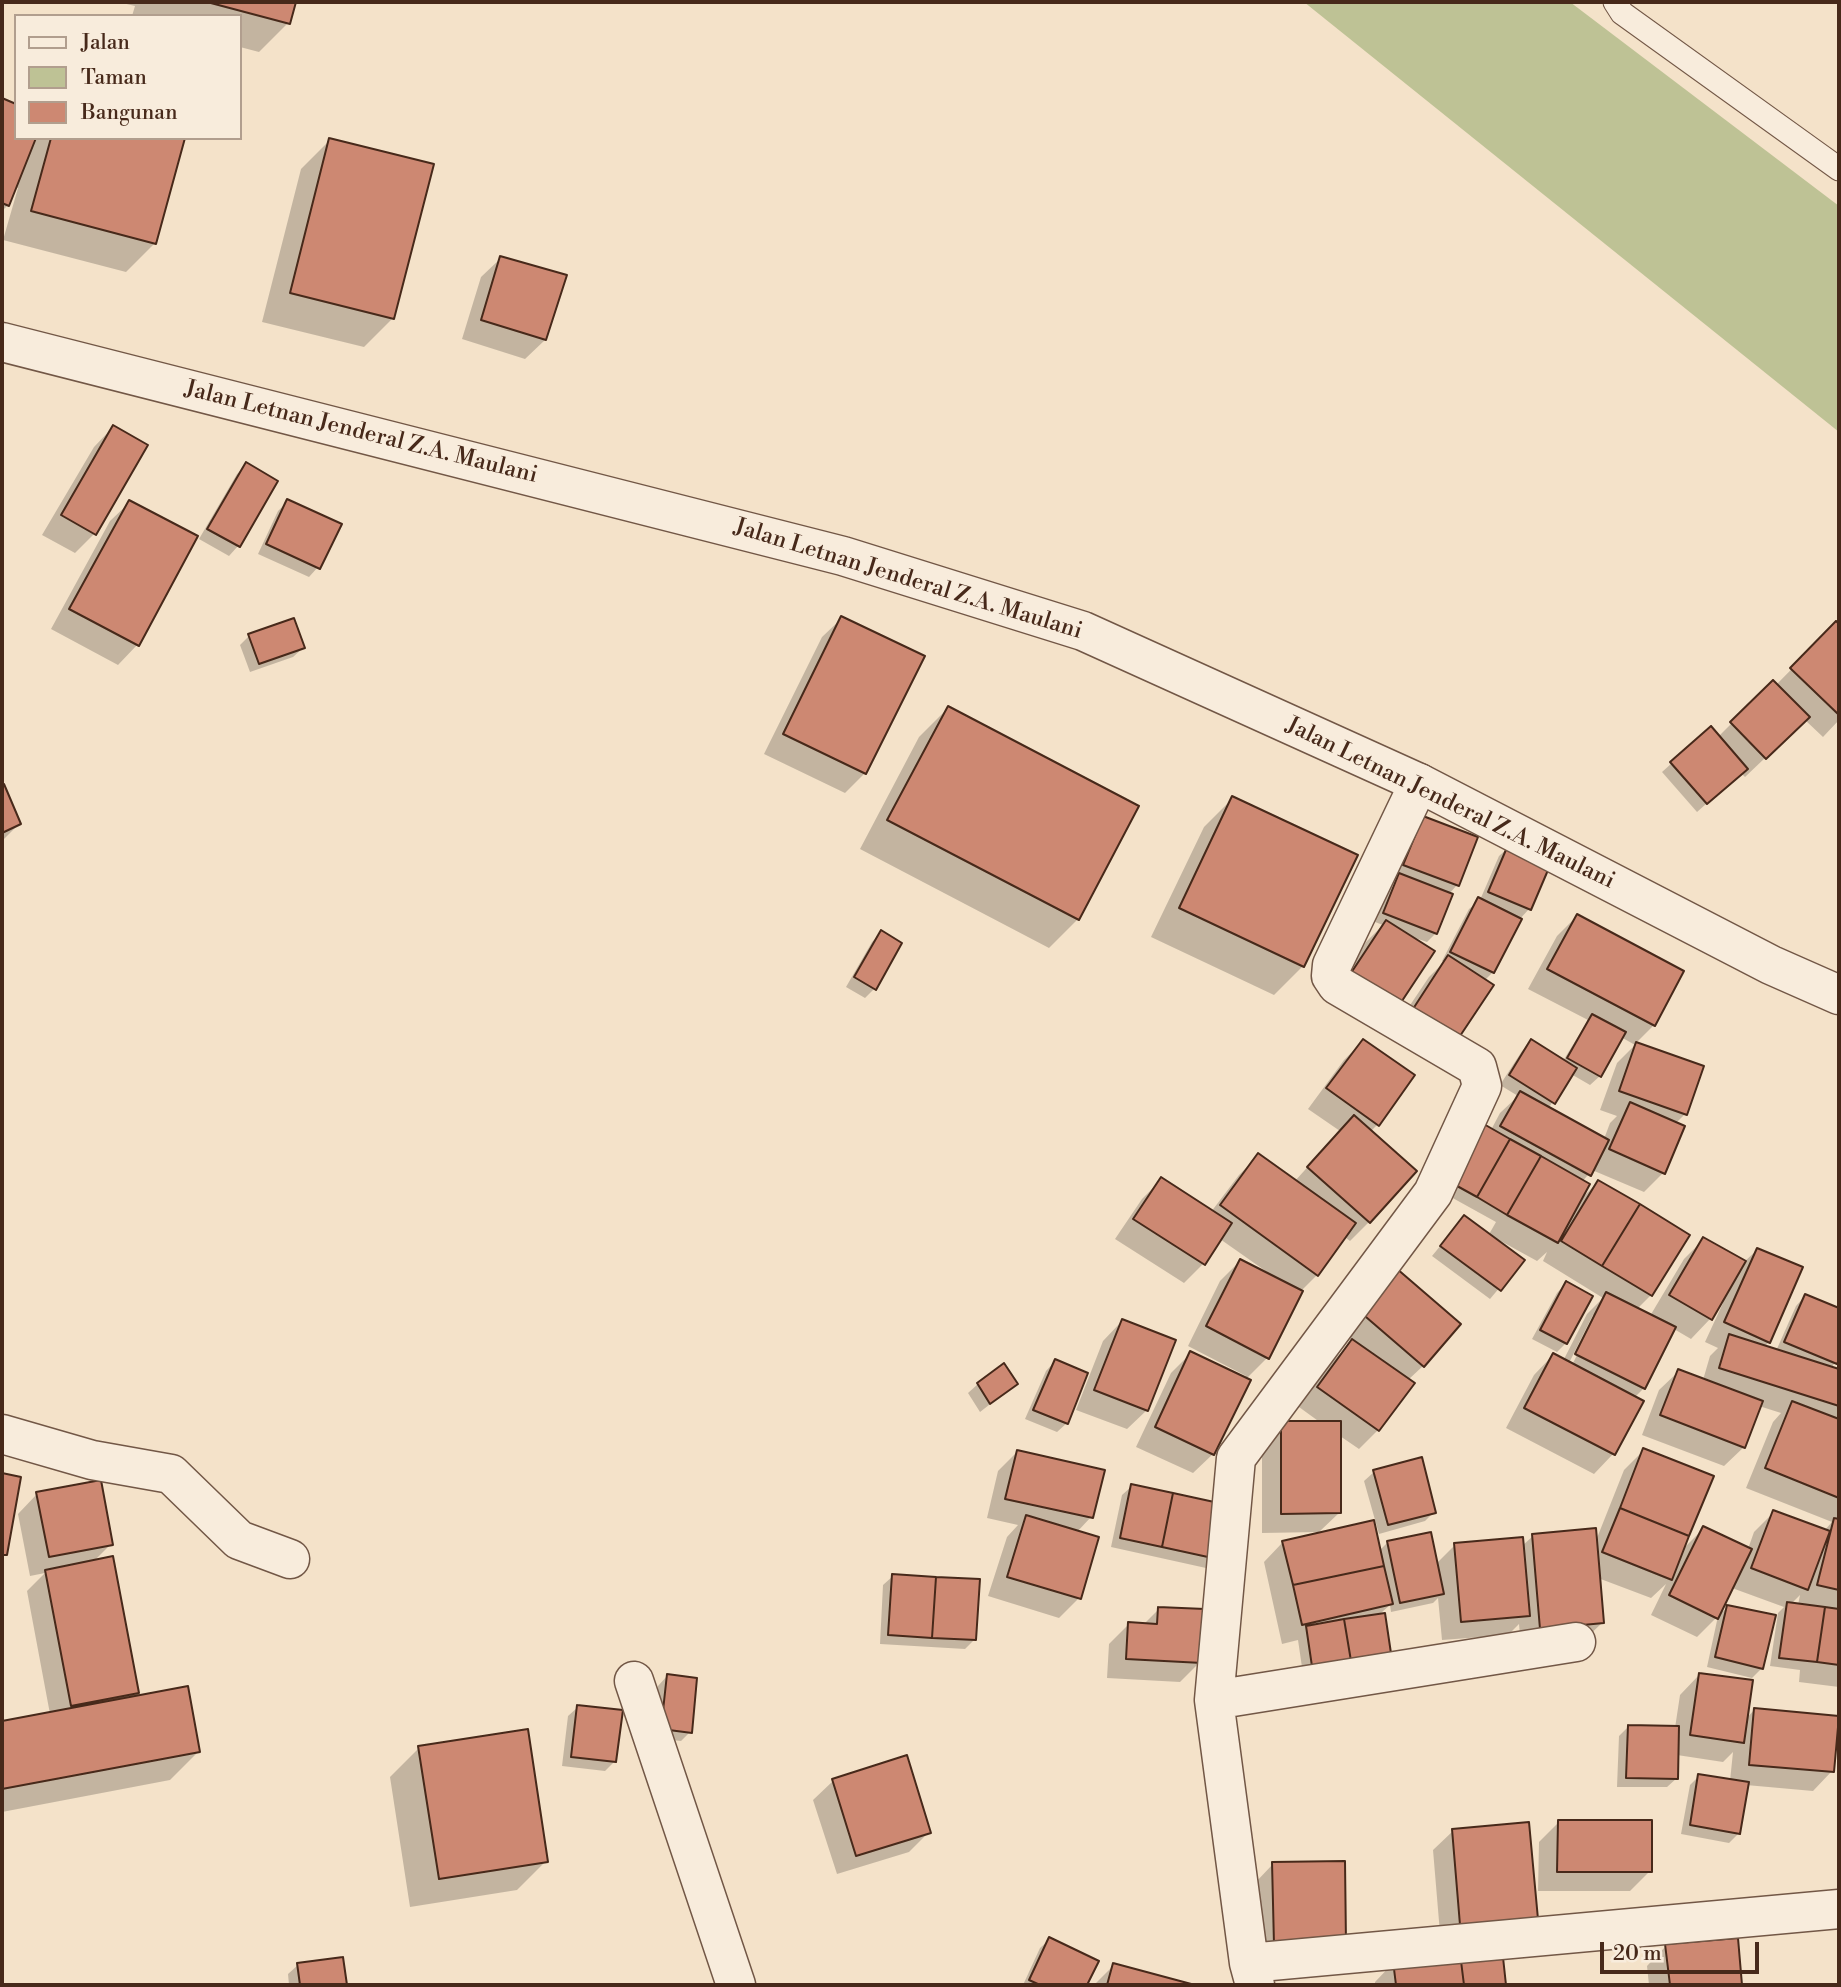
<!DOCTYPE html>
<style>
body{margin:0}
#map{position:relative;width:1841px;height:1987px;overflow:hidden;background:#f4e2c9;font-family:"Libre Bodoni",serif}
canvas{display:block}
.frame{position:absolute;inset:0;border:4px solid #47291a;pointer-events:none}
.legend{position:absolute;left:14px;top:14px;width:228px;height:126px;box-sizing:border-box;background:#f8ecdc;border:2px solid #b19e8e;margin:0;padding:9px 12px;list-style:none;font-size:21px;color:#47291a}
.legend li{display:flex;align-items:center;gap:14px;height:35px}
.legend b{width:35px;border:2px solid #b19e8e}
.scale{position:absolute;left:1600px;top:1942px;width:159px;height:32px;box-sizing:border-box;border:4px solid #47291a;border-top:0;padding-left:9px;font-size:21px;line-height:24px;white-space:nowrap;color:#47291a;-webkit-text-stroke:5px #f8ecdc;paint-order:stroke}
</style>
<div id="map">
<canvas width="1841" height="1987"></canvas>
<div class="frame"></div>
<ul class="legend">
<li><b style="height:9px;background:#f8ecdc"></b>Jalan</li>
<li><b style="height:19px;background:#bec295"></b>Taman</li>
<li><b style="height:19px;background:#cd8872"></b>Bangunan</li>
</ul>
<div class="scale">20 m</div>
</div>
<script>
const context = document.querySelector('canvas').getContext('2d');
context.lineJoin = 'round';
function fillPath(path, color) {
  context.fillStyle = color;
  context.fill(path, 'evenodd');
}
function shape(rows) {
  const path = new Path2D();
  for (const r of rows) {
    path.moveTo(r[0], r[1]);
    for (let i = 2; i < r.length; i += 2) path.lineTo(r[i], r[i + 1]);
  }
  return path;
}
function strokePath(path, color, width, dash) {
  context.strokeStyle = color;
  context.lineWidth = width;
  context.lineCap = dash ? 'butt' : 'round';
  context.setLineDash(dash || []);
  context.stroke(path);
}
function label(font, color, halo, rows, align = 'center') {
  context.font = font + ' "Libre Bodoni",serif';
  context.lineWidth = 7;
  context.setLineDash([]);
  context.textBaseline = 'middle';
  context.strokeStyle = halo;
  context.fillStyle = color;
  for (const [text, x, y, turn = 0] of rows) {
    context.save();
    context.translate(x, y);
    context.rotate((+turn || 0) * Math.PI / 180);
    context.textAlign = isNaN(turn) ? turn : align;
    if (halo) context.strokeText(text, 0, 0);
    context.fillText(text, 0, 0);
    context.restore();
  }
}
fillPath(shape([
 [1304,2,1570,2,1839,206,1839,432]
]), '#bec295');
fillPath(shape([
 [118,2,294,2,288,23,259,52,240,47,240,16,132,16,135,6],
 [2,100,16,106,16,138,183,138,155,243,126,272,3,240,18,188,15,187,8,205,2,211],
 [330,140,393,318,364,347,262,322,301,169],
 [501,258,545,340,525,359,462,339,481,277],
 [113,427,94,534,75,553,42,535,94,447],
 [246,465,275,482,238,546,229,556,199,539,237,474],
 [288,501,318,567,309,577,258,554,278,511],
 [130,502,196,537,137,645,118,665,51,629,110,521],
 [842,618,865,773,845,793,764,754,822,637],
 [1836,624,1839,627,1839,720,1823,737,1805,720,1745,777,1741,773,1697,812,1662,772,1672,763,1718,737,1773,682,1776,685],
 [249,636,303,648,293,657,250,672,240,645],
 [948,708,1078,919,1049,948,860,849,919,737],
 [3,786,19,824,2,841,2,787],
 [1233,798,1303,966,1274,995,1151,937,1204,827],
 [1414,828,1457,885,1449,894,1436,933,1427,942,1412,937,1331,996,1366,942,1383,925,1375,922,1390,884,1398,876,1395,875],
 [1509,847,1549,864,1529,909,1519,920,1493,972,1484,981,1392,1032,1429,977,1444,962,1442,961,1469,909,1480,900,1499,856],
 [1577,916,1654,1025,1635,1044,1702,1067,1685,1114,1675,1124,1663,1173,1644,1192,1592,1170,1582,1182,1582,1198,1598,1182,1651,1295,1637,1309,1650,1316,1684,1259,1704,1239,1744,1262,1757,1250,1769,1342,1764,1347,1776,1351,1796,1306,1805,1296,1839,1310,1839,1355,1831,1369,1839,1371,1839,1687,1799,1682,1800,1670,1770,1666,1778,1613,1784,1607,1732,1588,1718,1616,1697,1637,1651,1615,1666,1584,1651,1598,1598,1578,1602,1623,1582,1642,1521,1647,1519,1624,1508,1635,1442,1640,1438,1598,1433,1603,1391,1612,1390,1605,1304,1681,1298,1640,1282,1644,1264,1562,1283,1542,1375,1521,1372,1522,1379,1551,1388,1542,1436,1564,1455,1545,1522,1546,1533,1536,1595,1543,1624,1470,1644,1450,1683,1549,1704,1528,1748,1549,1754,1532,1774,1512,1824,1531,1832,1522,1746,1488,1773,1422,1781,1413,1759,1406,1744,1447,1724,1466,1642,1435,1659,1390,1679,1371,1703,1380,1710,1356,1718,1348,1705,1342,1723,1303,1720,1301,1710,1319,1691,1339,1674,1329,1644,1388,1634,1398,1642,1402,1613,1454,1594,1474,1506,1428,1534,1375,1553,1355,1563,1361,1587,1314,1603,1298,1543,1261,1547,1252,1537,1261,1497,1239,1496,1241,1522,1261,1490,1299,1432,1256,1464,1217,1488,1236,1496,1222,1440,1191,1491,1130,1500,1113,1518,1096,1500,1085,1522,1051,1531,1041,1563,1061,1588,1020,1528,989,1557,936],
 [1621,1037,1635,1045,1617,1063,1600,1110,1617,1116,1610,1123,1604,1139,1548,1109,1571,1074,1590,1085,1600,1076],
 [1593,1315,1597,1315,1573,1363,1570,1361],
 [1800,1595,1798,1605,1791,1604],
 [881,933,874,989,865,998,846,987,872,942],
 [1363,1041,1377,1125,1370,1132,1369,1222,1350,1241,1345,1237,1317,1275,1300,1292,1268,1357,1246,1379,1213,1454,1193,1473,1136,1447,1171,1373,1190,1354,1245,1379,1246,1376,1188,1346,1220,1281,1240,1261,1266,1274,1267,1272,1220,1239,1203,1264,1184,1283,1115,1239,1142,1199,1161,1180,1211,1212,1239,1175,1259,1155,1295,1181,1340,1131,1308,1109,1344,1060],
 [1566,1283,1566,1343,1557,1352,1532,1339,1557,1293],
 [1377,1289,1423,1366,1408,1380,1378,1430,1359,1449,1340,1436,1339,1513,1319,1532,1262,1533,1262,1442,1282,1423,1321,1423,1299,1407,1333,1361,1352,1341,1341,1331],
 [1122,1321,1147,1410,1127,1429,1076,1410,1103,1341],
 [1055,1361,1067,1423,1057,1432,1025,1419,1046,1371],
 [978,1384,1016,1384,980,1412,968,1393],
 [1017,1452,1091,1517,1077,1532,1079,1598,1059,1618,988,1596,1007,1537,1018,1525,987,1518,998,1471],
 [1374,1472,1434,1512,1425,1521,1379,1534,1364,1481],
 [1132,1486,1215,1558,1206,1568,1111,1547,1122,1495],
 [37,1494,111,1544,93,1562,137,1692,131,1699,199,1751,170,1780,2,1812,2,1723,50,1714,27,1591,45,1573,30,1576,18,1514],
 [893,1576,974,1640,965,1649,880,1644,883,1585],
 [1728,1607,1762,1668,1752,1678,1707,1667,1718,1616],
 [1159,1609,1200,1662,1180,1682,1107,1678,1109,1644,1129,1624,1143,1625],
 [1699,1675,1746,1719,1754,1710,1832,1771,1813,1791,1746,1785,1739,1833,1729,1843,1681,1834,1690,1785,1699,1776,1730,1781,1733,1752,1723,1762,1677,1755,1677,1778,1667,1787,1617,1787,1619,1736,1628,1727,1675,1728,1680,1695],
 [667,1676,690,1732,681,1741,653,1738,658,1686],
 [578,1707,614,1762,605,1771,562,1766,568,1716],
 [419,1748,546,1861,517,1890,410,1907,390,1777],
 [833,1781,929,1832,909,1852,837,1874,813,1800],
 [1559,1822,1650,1871,1630,1891,1538,1891,1539,1842],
 [1453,1831,1501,1951,1504,1985,1375,1985,1375,1982,1394,1962,1442,1957,1433,1850],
 [1343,1863,1255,1964,1254,1884,1273,1864],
 [1050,1939,1097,1961,1085,1985,1023,1985,1040,1948],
 [1736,1939,1740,1985,1649,1985,1647,1966,1666,1946],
 [341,1959,345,1985,289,1985,288,1974,298,1965],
 [1114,1965,1188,1985,1094,1985]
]), '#0003');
const building = shape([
 [207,2,296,2,290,24,207,2],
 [2,98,16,104,16,138,36,138,9,206,2,203,2,98],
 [51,138,185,138,156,244,31,211,51,138],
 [329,138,434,164,394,319,290,293,329,138],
 [500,256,567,275,546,340,481,320,500,256],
 [113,425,148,445,96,535,61,515,113,425],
 [246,462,278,481,240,547,207,529,246,462],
 [287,499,342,524,320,569,266,544,287,499],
 [129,500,198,536,139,646,69,609,129,500],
 [841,616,925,656,866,774,783,734,841,616],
 [294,618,305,648,259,664,248,634,294,618],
 [1836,621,1839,624,1839,715,1790,668,1836,621],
 [1773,680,1810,717,1766,759,1730,722,1773,680],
 [948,706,1139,806,1079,920,887,820,948,706],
 [1711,726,1748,769,1707,804,1670,762,1711,726],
 [4,784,21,824,2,833,2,785,4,784],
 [1232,796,1358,855,1304,967,1179,908,1232,796],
 [1423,816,1478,837,1459,886,1403,865,1423,816],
 [1508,845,1551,863,1531,910,1488,892,1508,845],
 [1399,873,1453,894,1437,934,1383,913,1399,873],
 [1478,897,1522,919,1494,973,1450,952,1478,897],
 [1577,914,1684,971,1655,1026,1547,969,1577,914],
 [1386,920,1435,951,1398,1007,1349,976,1386,920],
 [881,930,902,943,876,990,854,977,881,930],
 [1448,955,1494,985,1456,1042,1411,1012,1448,955],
 [1592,1014,1626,1032,1601,1077,1567,1058,1592,1014],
 [1363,1039,1415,1075,1379,1126,1326,1088,1363,1039],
 [1531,1039,1577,1068,1555,1104,1509,1075,1531,1039],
 [1636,1042,1704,1066,1687,1115,1619,1091,1636,1042],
 [1520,1091,1609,1140,1591,1176,1500,1126,1520,1091],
 [1630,1102,1685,1126,1665,1174,1609,1149,1630,1102],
 [1354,1115,1417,1171,1370,1223,1307,1167,1354,1115],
 [1482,1123,1510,1139,1477,1197,1448,1181,1482,1123],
 [1510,1139,1541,1156,1507,1215,1477,1197,1510,1139],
 [1258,1153,1356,1223,1318,1276,1220,1205,1258,1153],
 [1541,1156,1590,1184,1558,1243,1507,1215,1541,1156],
 [1161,1177,1232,1223,1205,1265,1133,1219,1161,1177],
 [1598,1180,1640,1204,1602,1266,1561,1241,1598,1180],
 [1640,1204,1690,1235,1652,1296,1602,1266,1640,1204],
 [1464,1215,1525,1260,1501,1291,1440,1246,1464,1215],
 [1703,1237,1746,1261,1712,1320,1669,1295,1703,1237],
 [1757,1248,1803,1267,1770,1343,1724,1322,1757,1248],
 [1240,1259,1303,1291,1269,1359,1206,1326,1240,1259],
 [1396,1268,1461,1324,1424,1367,1359,1311,1396,1268],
 [1566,1281,1593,1296,1567,1344,1540,1330,1566,1281],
 [1606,1292,1676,1327,1645,1389,1575,1354,1606,1292],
 [1805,1294,1839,1308,1839,1360,1837,1364,1784,1342,1805,1294],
 [1122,1319,1176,1340,1148,1411,1094,1390,1122,1319],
 [1729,1334,1839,1369,1839,1406,1719,1368,1729,1334],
 [1352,1339,1415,1383,1379,1431,1317,1387,1352,1339],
 [1190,1351,1251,1380,1214,1455,1155,1427,1190,1351],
 [1553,1353,1644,1401,1615,1455,1524,1408,1553,1353],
 [1055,1359,1088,1373,1068,1424,1033,1410,1055,1359],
 [1004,1363,1018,1384,990,1404,977,1383,1004,1363],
 [1678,1369,1763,1401,1745,1448,1660,1415,1678,1369],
 [1792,1401,1839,1419,1839,1498,1765,1468,1792,1401],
 [1281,1421,1341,1421,1341,1513,1281,1514,1281,1421],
 [1643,1448,1714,1476,1689,1536,1620,1508,1643,1448],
 [1017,1450,1105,1470,1093,1518,1005,1499,1017,1450],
 [1422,1457,1436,1513,1388,1525,1373,1470,1422,1457],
 [2,1473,21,1477,7,1555,2,1555,2,1473],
 [101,1480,113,1545,49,1557,36,1492,101,1480],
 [1131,1484,1173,1493,1162,1547,1120,1538,1131,1484],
 [1173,1493,1228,1505,1217,1559,1162,1547,1173,1493],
 [1620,1508,1689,1536,1672,1580,1602,1552,1620,1508],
 [1773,1510,1830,1531,1808,1590,1751,1568,1773,1510],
 [1026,1515,1099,1537,1081,1599,1007,1577,1026,1515],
 [1834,1518,1839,1519,1839,1590,1817,1585,1834,1518],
 [1374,1520,1384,1566,1293,1585,1282,1541,1374,1520],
 [1703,1526,1752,1549,1718,1619,1669,1595,1703,1526],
 [1596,1528,1604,1623,1540,1629,1532,1534,1596,1528],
 [1431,1532,1444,1594,1400,1603,1387,1541,1431,1532],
 [1523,1537,1530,1616,1461,1622,1454,1543,1523,1537],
 [113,1556,139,1693,71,1706,45,1570,113,1556],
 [1384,1566,1393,1604,1302,1625,1293,1585,1384,1566],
 [892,1574,936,1577,932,1638,888,1635,892,1574],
 [936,1577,980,1579,976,1640,932,1638,936,1577],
 [1787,1602,1825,1607,1817,1662,1779,1658,1787,1602],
 [1727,1605,1776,1615,1763,1669,1715,1657,1727,1605],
 [1158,1607,1205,1609,1202,1663,1126,1659,1128,1622,1157,1624,1158,1607],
 [1825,1607,1839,1609,1839,1665,1817,1662,1825,1607],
 [1385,1613,1392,1660,1352,1667,1344,1619,1385,1613],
 [1344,1619,1352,1667,1313,1673,1306,1626,1344,1619],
 [1699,1673,1753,1680,1744,1743,1690,1735,1699,1673],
 [667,1674,697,1678,692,1733,661,1729,667,1674],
 [188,1686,200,1752,2,1789,2,1721,188,1686],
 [577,1705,623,1710,616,1762,571,1757,577,1705],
 [1754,1708,1839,1716,1834,1772,1749,1765,1754,1708],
 [1628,1725,1679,1726,1678,1779,1626,1778,1628,1725],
 [528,1729,548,1862,439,1879,418,1746,528,1729],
 [907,1755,931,1833,856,1856,832,1779,907,1755],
 [1698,1774,1749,1782,1740,1834,1690,1825,1698,1774],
 [1558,1820,1652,1820,1652,1872,1557,1872,1558,1820],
 [1529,1822,1539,1930,1461,1937,1452,1829,1529,1822],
 [1345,1861,1346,1944,1274,1945,1272,1862,1345,1861],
 [1049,1937,1099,1961,1087,1985,1040,1985,1029,1980,1049,1937],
 [1738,1938,1742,1985,1670,1985,1665,1944,1738,1938],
 [1502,1948,1506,1985,1464,1985,1460,1953,1502,1948],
 [1460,1953,1464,1985,1396,1985,1393,1961,1460,1953],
 [343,1957,347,1985,300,1985,297,1963,343,1957],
 [1113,1963,1195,1985,1107,1985,1113,1963]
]);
fillPath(building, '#cd8872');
strokePath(building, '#47291a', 2);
const service = shape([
 [1615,2,1622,13,1839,169]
]);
const minor = shape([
 [2,1434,92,1460,171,1474,239,1540,290,1559],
 [634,1681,736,1985],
 [1214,1700,1576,1642],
 [1249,1963,1839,1909],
 [1255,1985,1249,1963,1214,1700,1236,1458,1433,1193,1482,1086,1477,1067,1337,985,1331,976,1332,965,1419,783]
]);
const tertiary = shape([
 [2,342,843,556,1083,631,1419,783,1771,965,1839,995]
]);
strokePath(service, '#725746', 25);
strokePath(minor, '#725746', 41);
strokePath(tertiary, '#725746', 41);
strokePath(service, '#f8ecdc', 23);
strokePath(minor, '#f8ecdc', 38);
strokePath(tertiary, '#f8ecdc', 38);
label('23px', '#47291a', '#f8ecdc', [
 ["Jalan Letnan Jenderal Z.A. Maulani",361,433,14],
 ["Jalan Letnan Jenderal Z.A. Maulani",908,580,17],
 ["Jalan Letnan Jenderal Z.A. Maulani",1450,804,26]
]);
</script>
